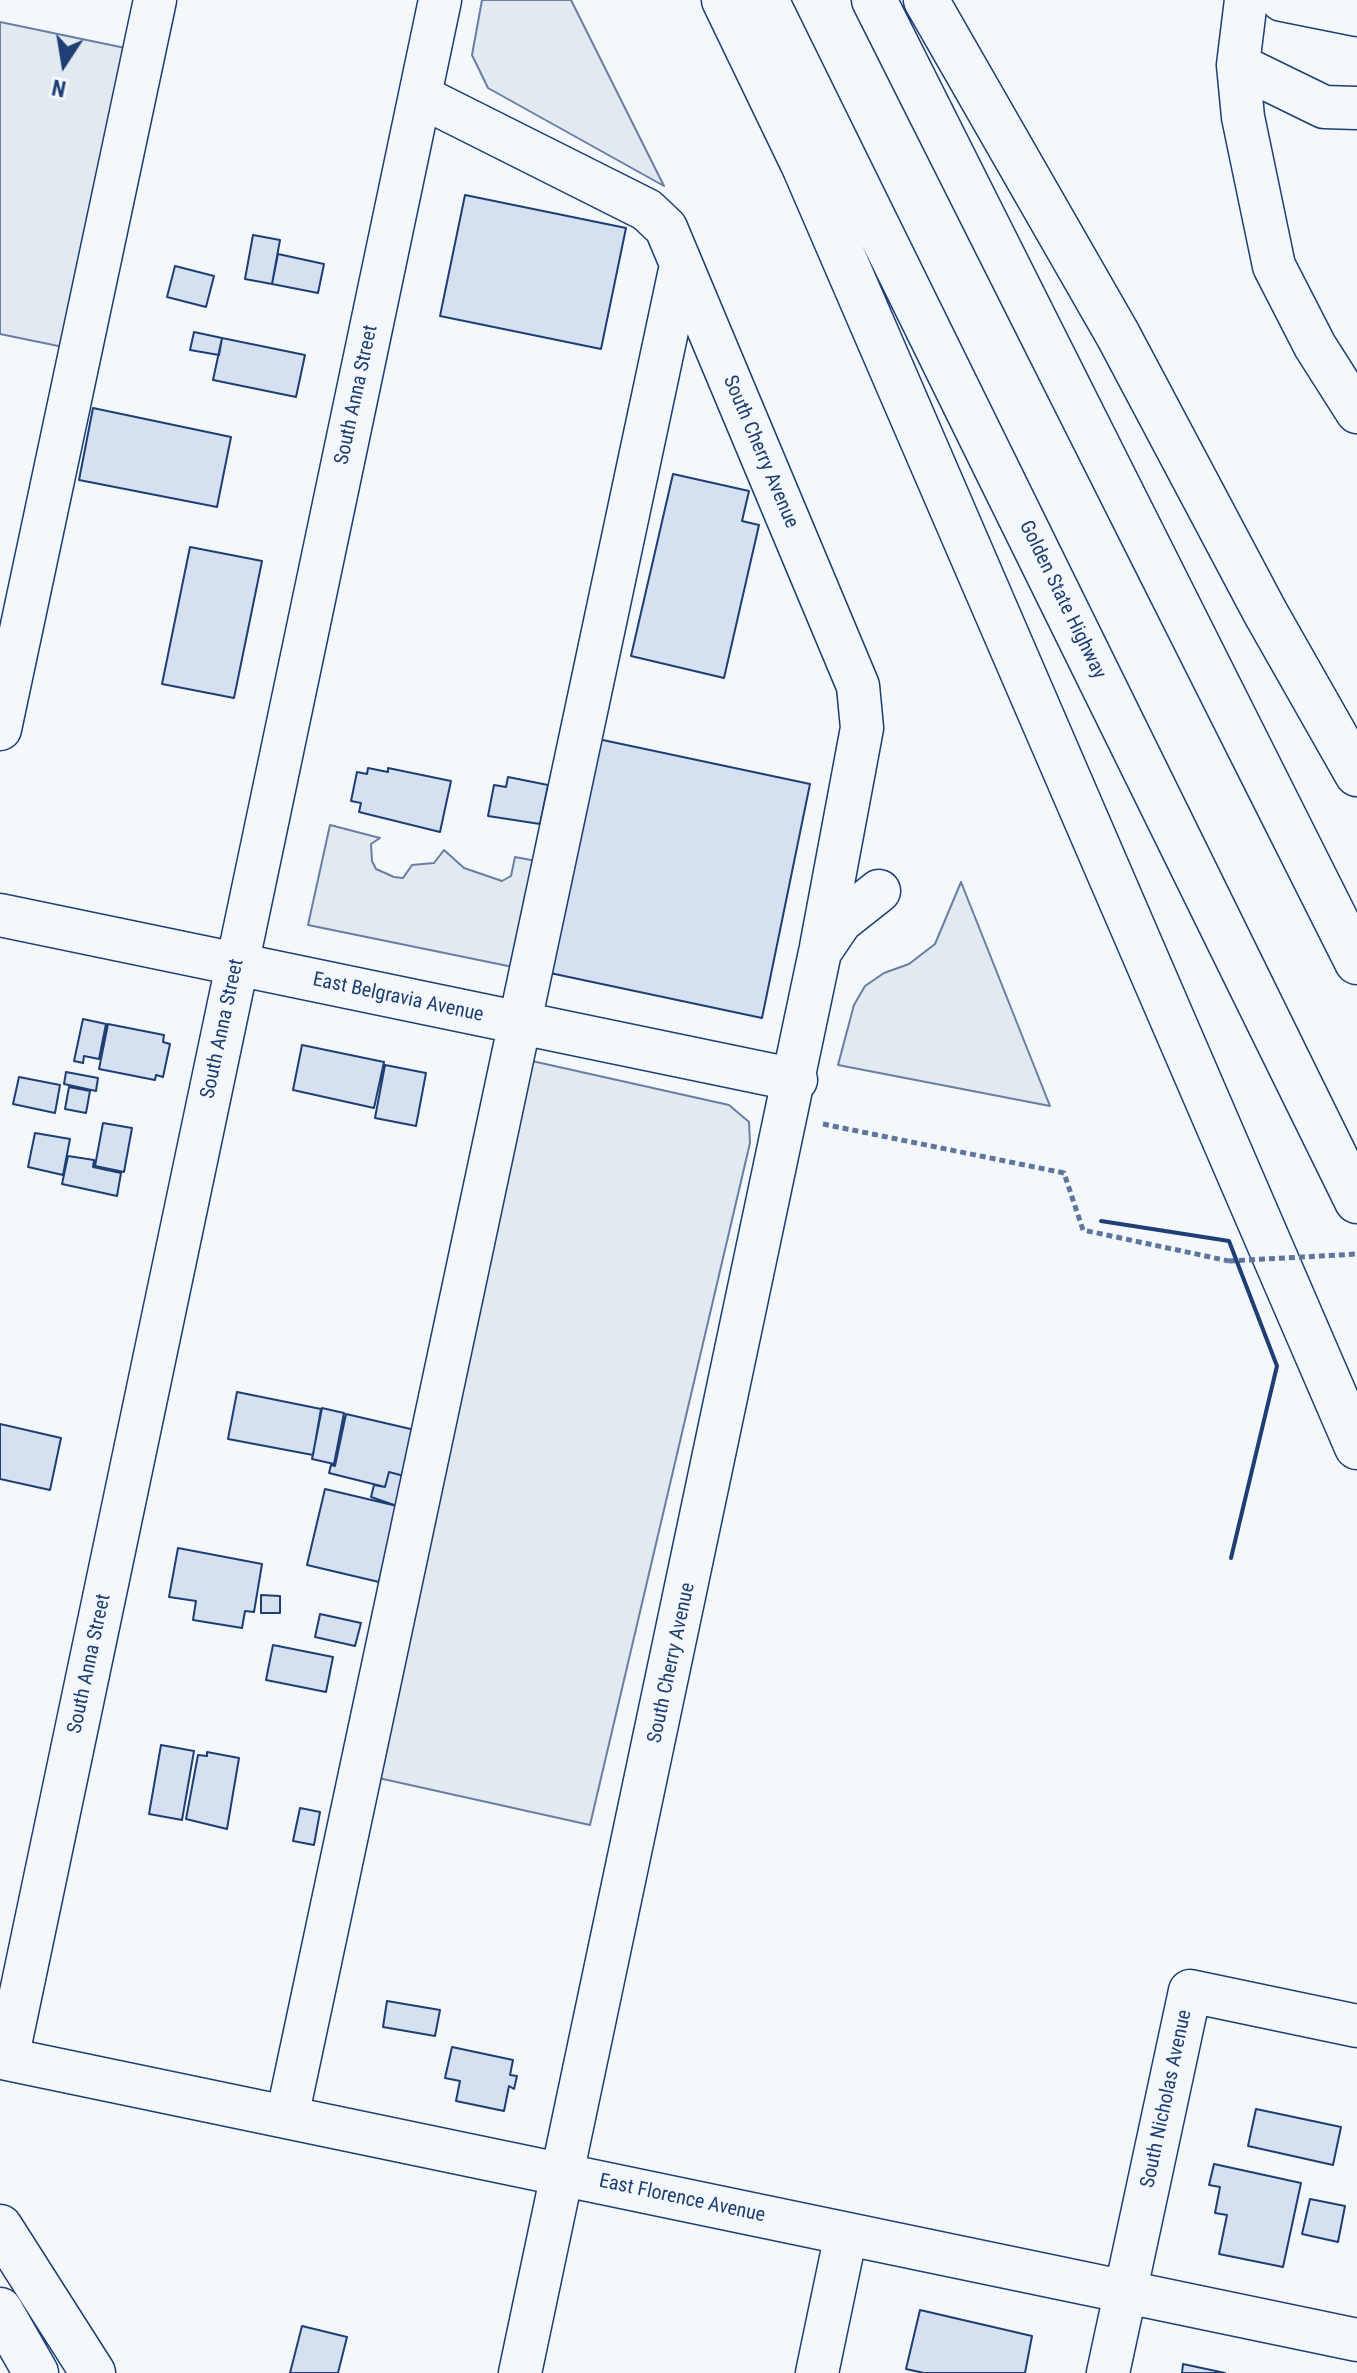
<!DOCTYPE html>
<style>
body{margin:0}
#map{position:relative;width:1357px;height:2373px;overflow:hidden;background:#f4f7fb;font-family:"Roboto Condensed",sans-serif}
canvas{display:block}
.north{position:absolute;left:24px;top:24px;width:80px;height:80px;-webkit-text-stroke:6px #f4f7fb;paint-order:stroke;rotate:192deg;font-size:22px;font-weight:700;line-height:32px;text-align:center;color:#1d3f73}
.north::after{content:'';display:block;margin:auto;width:28px;height:36px;background:#1d3f73;clip-path:polygon(50% 0,100% 100%,50% 72%,0 100%)}
</style>
<div id="map">
<canvas width="1357" height="2373"></canvas>
<div class="north">N</div>
</div>
<script>
const context = document.querySelector('canvas').getContext('2d');
context.lineJoin = 'round';
function fillPath(path, color) {
  context.fillStyle = color;
  context.fill(path, 'evenodd');
}
function shape(rows) {
  const path = new Path2D();
  for (const r of rows) {
    path.moveTo(r[0], r[1]);
    for (let i = 2; i < r.length; i += 2) path.lineTo(r[i], r[i + 1]);
  }
  return path;
}
function strokePath(path, color, width, dash) {
  context.strokeStyle = color;
  context.lineWidth = width;
  context.lineCap = dash ? 'butt' : 'round';
  context.setLineDash(dash || []);
  context.stroke(path);
}
function label(font, color, halo, rows, align = 'center') {
  context.font = font + ' "Roboto Condensed",sans-serif';
  context.lineWidth = 6;
  context.setLineDash([]);
  context.textBaseline = 'middle';
  context.strokeStyle = halo;
  context.fillStyle = color;
  for (const [text, x, y, turn = 0] of rows) {
    context.save();
    context.translate(x, y);
    context.rotate((+turn || 0) * Math.PI / 180);
    context.textAlign = isNaN(turn) ? turn : align;
    if (halo) context.strokeText(text, 0, 0);
    context.fillText(text, 0, 0);
    context.restore();
  }
}
const green = shape([
 [482,0,571,0,664,186,488,88,472,55,482,0],
 [0,22,130,49,68,348,0,334,0,22],
 [330,825,380,838,371,844,372,861,376,869,394,877,403,878,412,865,434,863,444,850,464,868,502,881,511,876,515,857,536,861,513,967,308,925,330,825],
 [961,882,1050,1106,838,1065,854,1005,865,986,884,973,909,964,935,944,961,882],
 [523,1059,729,1105,749,1122,750,1143,590,1825,374,1777,523,1059]
]);
fillPath(green, '#e3e9f0');
strokePath(green, '#687fa3', 2);
const building = shape([
 [465,195,626,228,601,349,440,316,465,195],
 [253,235,280,240,272,284,245,279,253,235],
 [278,254,324,264,318,293,272,284,278,254],
 [175,266,214,276,206,307,167,297,175,266],
 [194,332,222,338,219,355,190,350,194,332],
 [222,338,305,355,296,397,213,380,222,338],
 [93,408,231,437,217,507,79,480,93,408],
 [673,474,749,491,742,521,759,525,724,678,631,656,673,474],
 [190,547,262,561,234,698,162,684,190,547],
 [598,739,810,784,762,1018,550,973,598,739],
 [368,768,388,772,388,768,451,781,440,832,359,812,361,803,351,801,357,772,367,774,368,768],
 [508,777,548,785,540,824,488,816,494,785,506,787,508,777],
 [83,1019,106,1024,99,1059,84,1056,83,1063,74,1061,83,1019],
 [108,1024,164,1035,163,1042,170,1044,163,1077,156,1075,155,1080,99,1069,108,1024],
 [302,1045,384,1062,374,1108,293,1090,302,1045],
 [385,1065,426,1073,416,1126,375,1118,385,1065],
 [66,1072,98,1078,96,1091,64,1084,66,1072],
 [19,1077,60,1085,55,1113,13,1104,19,1077],
 [69,1087,90,1091,86,1113,65,1109,69,1087],
 [103,1123,132,1128,124,1172,95,1166,103,1123],
 [35,1133,70,1139,63,1175,28,1167,35,1133],
 [68,1156,94,1160,93,1167,121,1173,117,1196,62,1184,68,1156],
 [237,1392,321,1409,313,1455,228,1439,237,1392],
 [322,1408,344,1413,334,1464,312,1459,322,1408],
 [346,1414,415,1430,404,1476,389,1472,385,1487,329,1473,331,1465,335,1466,346,1414],
 [0,1424,61,1438,50,1490,0,1479,0,1424],
 [389,1472,404,1476,397,1506,371,1497,374,1485,385,1487,389,1472],
 [325,1489,397,1506,379,1582,307,1565,325,1489],
 [178,1548,262,1564,254,1612,245,1611,242,1628,193,1620,196,1601,169,1597,178,1548],
 [261,1595,280,1596,280,1613,261,1613,261,1595],
 [320,1614,361,1623,355,1646,315,1637,320,1614],
 [273,1645,333,1657,326,1692,266,1680,273,1645],
 [161,1745,194,1751,182,1820,149,1814,161,1745],
 [207,1752,239,1758,227,1829,186,1819,198,1755,207,1756,207,1752],
 [300,1808,320,1812,314,1845,293,1841,300,1808],
 [387,2001,440,2010,435,2036,383,2027,387,2001],
 [452,2047,513,2060,510,2075,517,2076,514,2089,509,2086,504,2111,456,2101,460,2081,445,2078,452,2047],
 [1256,2109,1341,2127,1333,2165,1248,2146,1256,2109],
 [1214,2164,1301,2183,1283,2267,1219,2254,1227,2215,1215,2213,1220,2187,1209,2185,1214,2164],
 [1310,2199,1345,2206,1338,2242,1302,2234,1310,2199],
 [920,2310,1032,2336,1025,2373,924,2373,906,2369,920,2310],
 [302,2326,347,2337,338,2373,290,2373,302,2326],
 [1183,2364,1225,2373,1182,2373,1183,2364]
]);
fillPath(building, '#d5e0f0');
strokePath(building, '#1d3f73', 2);
const minor = shape([
 [440,0,7,2059,1357,2340],
 [1246,0,1238,65,1243,117,1274,266,1315,346,1357,412],
 [1282,0,1357,15],
 [1238,65,1324,107,1357,108],
 [420,96,647,210,666,228,858,686,862,728,821,947],
 [0,729,155,0],
 [0,915,796,1080],
 [287,2117,681,265],
 [520,2373,820,952,841,921,879,891],
 [817,2373,846,2234],
 [1108,2373,1190,1991,1357,2026]
]);
const highway = shape([
 [724,0,804,166,1357,1447],
 [766,0,1357,1201],
 [874,0,1357,962],
 [926,0,1118,335,1265,612,1357,774],
 [0,2227,93,2373],
 [0,2310,36,2373]
]);
strokePath(minor, '#1d3f73', 45);
strokePath(highway, '#1d3f73', 47);
strokePath(shape([
 [823,1124,1064,1173,1083,1230,1229,1261]
]), '#5e769c', 5, [6, 4]);
strokePath(minor, '#f4f7fb', 42);
strokePath(highway, '#f4f7fb', 44);
strokePath(shape([
 [1229,1261,1357,1254]
]), '#5e769c', 5, [6, 4]);
strokePath(shape([
 [1101,1221,1229,1241,1277,1366,1231,1558]
]), '#1d3f73', 4);
label('20px', '#1d3f73', '#f4f7fb', [
 ["South Anna Street",357,395,-78],
 ["South Cherry Avenue",760,452,67],
 ["Golden State Highway",1062,600,64],
 ["East Belgravia Avenue",398,998,12],
 ["South Anna Street",223,1029,-78],
 ["South Cherry Avenue",672,1663,-78],
 ["South Anna Street",90,1664,-78],
 ["South Nicholas Avenue",1167,2099,-78],
 ["East Florence Avenue",682,2199,12]
]);
</script>
